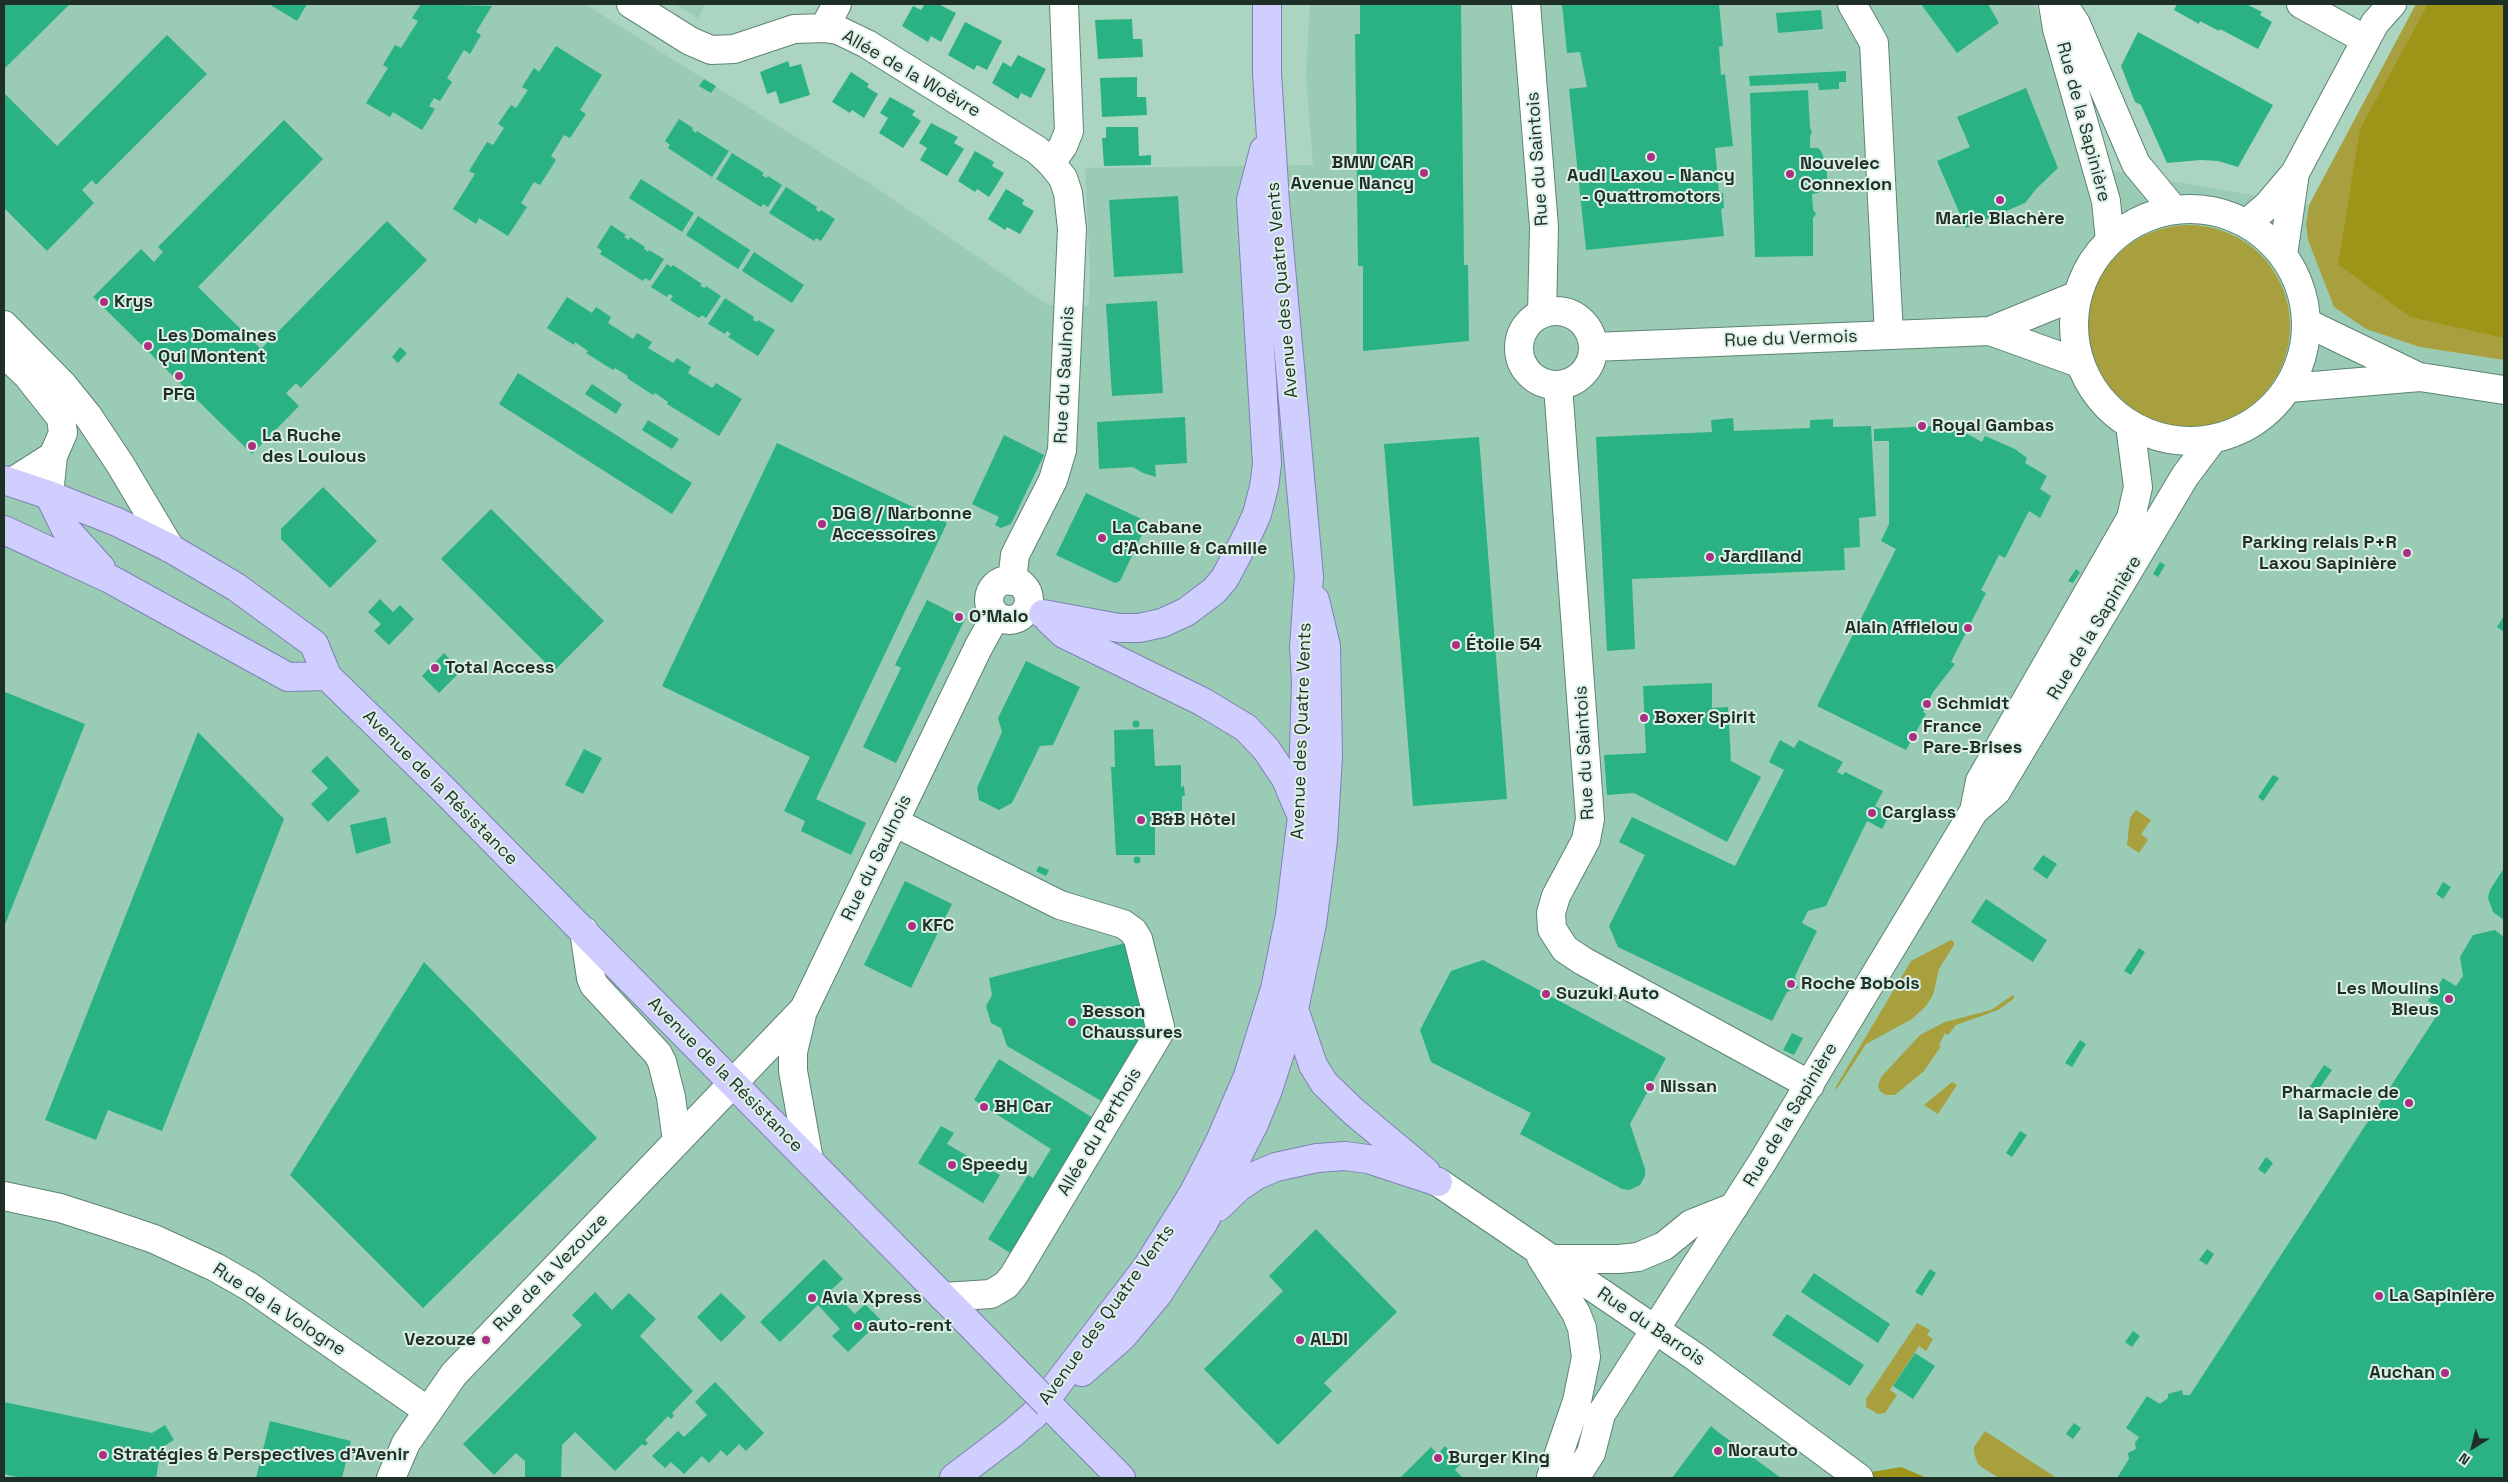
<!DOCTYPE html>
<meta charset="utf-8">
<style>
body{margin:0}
#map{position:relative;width:2508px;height:1482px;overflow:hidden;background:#abd5c1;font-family:"Space Grotesk",sans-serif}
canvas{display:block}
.frame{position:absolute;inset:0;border:5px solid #1e2f27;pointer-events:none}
.north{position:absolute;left:2448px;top:1422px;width:50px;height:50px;-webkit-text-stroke:4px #dcf0e6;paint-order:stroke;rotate:216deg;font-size:14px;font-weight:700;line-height:20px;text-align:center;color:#1e2f27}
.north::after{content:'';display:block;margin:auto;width:18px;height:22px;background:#1e2f27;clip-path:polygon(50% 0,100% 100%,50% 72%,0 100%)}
</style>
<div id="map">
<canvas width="2508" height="1482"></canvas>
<div class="frame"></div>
<div class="north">N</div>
</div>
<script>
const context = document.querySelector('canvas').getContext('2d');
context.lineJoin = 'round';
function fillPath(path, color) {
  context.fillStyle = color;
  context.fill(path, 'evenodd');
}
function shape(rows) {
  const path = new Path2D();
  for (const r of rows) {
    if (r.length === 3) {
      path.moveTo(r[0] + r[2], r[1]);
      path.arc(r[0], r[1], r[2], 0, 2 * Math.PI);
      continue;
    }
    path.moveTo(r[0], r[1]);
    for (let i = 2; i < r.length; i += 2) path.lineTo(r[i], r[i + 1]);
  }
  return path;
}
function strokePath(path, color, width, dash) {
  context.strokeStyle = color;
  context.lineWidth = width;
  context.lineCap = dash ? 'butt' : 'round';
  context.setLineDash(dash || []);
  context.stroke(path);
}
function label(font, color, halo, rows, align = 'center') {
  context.font = font + ' "Space Grotesk",sans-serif';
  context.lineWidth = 4;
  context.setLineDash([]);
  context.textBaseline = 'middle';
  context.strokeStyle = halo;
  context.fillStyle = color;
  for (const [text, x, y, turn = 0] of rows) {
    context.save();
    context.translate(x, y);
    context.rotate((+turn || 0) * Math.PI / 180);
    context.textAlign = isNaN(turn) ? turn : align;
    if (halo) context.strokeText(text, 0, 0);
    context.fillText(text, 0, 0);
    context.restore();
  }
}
fillPath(shape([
 [4,4,585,4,872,185,1048,305,1089,306,1090,272,1085,168,1313,165,1306,74,1310,4,2035,4,2089,167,2309,205,2306,224,2366,329,2420,347,2504,360,2504,1478,4,1478],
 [675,4,705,4,698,18]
]), '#9acbb4');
fillPath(shape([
 [2416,4,2504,4,2504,360,2420,347,2366,329,2334,307,2308,240,2306,224,2309,205],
 [2189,326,101],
 [2136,810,2151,820,2141,834,2148,840,2139,853,2127,845,2130,818],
 [1951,940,1954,942,1954,945,1939,969,1933,995,1926,1006,1912,1019,1866,1044,1838,1087,1834,1090,1911,961],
 [2013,995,2015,997,2012,1000,1998,1010,1956,1025,1948,1035,1945,1033,1939,1045,1941,1046,1924,1071,1895,1095,1886,1095,1880,1091,1878,1086,1881,1077,1920,1035,1945,1022,1991,1010],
 [1952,1082,1957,1085,1938,1114,1924,1105],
 [1917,1323,1930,1330,1927,1335,1933,1339,1926,1351,1919,1346,1890,1390,1897,1395,1885,1413,1878,1414,1866,1407,1866,1399],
 [1985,1431,2055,1477,2055,1478,1999,1478,1983,1468,1978,1464,1974,1453,1974,1447]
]), '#a8a03e');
fillPath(shape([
 [2428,4,2504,4,2504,338,2410,317,2338,264,2360,129],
 [1901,1467,1927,1478,1870,1478,1872,1472]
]), '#9e9518');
fillPath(shape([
 [4,4,70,4,4,69],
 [269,4,307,4,297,21],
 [421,4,492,6,476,32,481,35,470,54,464,50,447,78,452,82,440,101,434,98,429,106,435,109,422,130,393,112,390,117,366,103,388,68,383,65,395,45,401,48,418,21,412,18],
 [925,4,938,4,956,13,941,42,931,36,928,42,902,26,913,6,921,10],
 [1360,4,1461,4,1464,265,1468,265,1469,341,1363,351,1363,266,1358,266,1355,34,1360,34],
 [1562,4,1719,4,1723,46,1719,47,1721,75,1725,74,1733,146,1715,148,1719,193,1723,193,1724,208,1721,209,1724,236,1586,250,1569,89,1587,87,1580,52,1567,53],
 [1921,4,1988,4,1999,23,1957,53],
 [2177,4,2246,4,2262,12,2260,15,2272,22,2258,49,2220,29,2219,31,2200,21,2199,24,2174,10],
 [1821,10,1823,29,1778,33,1776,13],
 [1132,19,1133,39,1142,39,1143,57,1098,59,1095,20],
 [965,22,1002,41,987,70,977,65,974,70,948,55],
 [2138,32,2273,105,2238,167,2218,161,2201,160,2167,163,2141,105,2135,102,2121,66],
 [167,35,207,74,96,185,92,180,82,190,94,203,47,251,4,208,4,93,57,146],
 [556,46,602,75,580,110,586,114,570,138,564,135,551,156,556,160,540,185,534,182,521,203,527,207,508,236,479,218,476,224,453,209,475,174,469,171,487,142,493,145,504,128,498,124,511,105,516,108,528,90,522,87,534,68,539,72],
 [1018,55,1046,69,1031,98,1021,93,1018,99,992,83,1003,62,1011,67],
 [788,61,790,67,801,64,810,95,780,104,776,91,767,94,760,72],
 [1846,71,1846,82,1839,82,1839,89,1819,90,1818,83,1750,86,1749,76],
 [851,72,869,84,867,87,878,94,864,118,852,110,850,113,832,102],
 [1137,77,1137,97,1146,97,1147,115,1102,117,1100,78],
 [704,79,716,86,711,93,699,86],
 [2026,88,2058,168,2037,188,2025,203,1966,228,1937,161,1970,147,1957,117],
 [1808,90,1810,128,1812,132,1810,137,1810,148,1818,148,1821,151,1827,166,1827,179,1823,188,1818,193,1812,194,1813,209,1816,214,1813,218,1813,256,1755,257,1750,93],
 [890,97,915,111,912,115,921,121,903,148,879,133,888,118,880,113],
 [679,119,693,128,692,130,696,133,697,131,729,151,712,177,668,148,670,145,665,141],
 [284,120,323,159,198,287,261,349,387,221,427,260,301,388,296,383,286,393,299,406,252,454,93,297,141,249,154,262,163,252,158,247],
 [931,123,958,137,954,143,964,149,947,176,920,160,927,148,919,143],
 [1106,127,1138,127,1139,156,1151,155,1151,165,1104,166,1102,138,1106,138],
 [975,151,994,162,992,166,1004,173,989,197,977,189,975,192,958,181],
 [732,153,764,173,762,175,766,178,768,176,782,185,768,207,763,204,761,207,716,179],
 [641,179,694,213,682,232,629,198],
 [786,187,817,207,816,210,820,212,821,210,835,219,821,241,816,238,814,241,769,213],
 [1006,189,1024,200,1022,204,1034,211,1020,234,1007,227,1005,230,988,219],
 [1178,196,1183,273,1114,277,1109,200],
 [698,216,750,250,738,269,686,235],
 [611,225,626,235,624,237,629,240,630,237,645,247,644,249,648,252,649,250,664,259,650,281,645,278,643,281,600,254,602,251,597,247],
 [754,252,804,285,792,303,742,271],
 [667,264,671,267,673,265,702,284,700,286,705,288,706,286,721,296,706,318,702,315,699,318,670,300,673,296,669,294,667,297,651,287],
 [567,297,592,313,596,307,611,317,608,323,633,339,637,333,652,342,648,348,673,363,677,358,691,367,688,373,712,388,716,383,742,399,719,436,667,404,668,402,655,393,653,395,627,378,628,376,615,368,613,370,586,353,588,351,575,342,574,345,547,328],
 [725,298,754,317,753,320,757,322,758,320,775,330,758,356,728,337,731,334,727,331,725,334,708,324],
 [1157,301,1163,393,1112,396,1106,304],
 [400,347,407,353,398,363,392,357],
 [518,373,692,483,672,514,499,404],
 [592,384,622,404,616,414,585,394],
 [1185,417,1187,463,1155,465,1156,477,1143,473,1133,467,1099,469,1097,422],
 [1733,418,1734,431,1810,428,1810,420,1833,419,1833,427,1871,426,1876,516,1859,518,1860,547,1844,548,1845,570,1632,579,1635,649,1607,651,1596,437,1712,432,1711,420],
 [648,420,679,439,672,449,642,430],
 [1951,425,1982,442,1985,436,2015,449,2027,458,2025,463,2047,476,2040,489,2051,496,2040,518,2029,511,2005,558,1999,555,1981,590,1986,593,1951,662,1955,664,1933,692,1923,712,1926,714,1906,750,1817,706,1896,549,1881,541,1889,524,1889,441,1874,441,1874,429],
 [1004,435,1044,455,1011,524,1001,528,995,525,999,517,972,504],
 [1479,437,1507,799,1413,806,1384,444],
 [777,443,947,523,816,799,866,823,851,855,801,831,805,821,784,811,810,757,662,686],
 [323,487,377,541,330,588,281,539,281,529],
 [1086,493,1148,522,1120,581,1115,583,1056,555],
 [491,509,604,621,554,671,441,559],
 [2160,562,2165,565,2158,577,2153,574],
 [2076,569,2080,572,2073,583,2068,581],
 [380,599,393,612,400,605,414,619,389,645,374,631,381,624,368,612],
 [927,600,965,619,896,763,863,747,901,668,895,665],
 [2504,616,2504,632,2497,627],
 [444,653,461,671,439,693,422,676],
 [1026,661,1080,687,1053,745,1040,746,1012,803,999,810,979,800,977,788,1002,732,998,718],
 [1712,683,1712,708,1728,707,1731,761,1761,777,1727,842,1634,793,1607,795,1604,755,1646,753,1643,686],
 [5,692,85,724,4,927,4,694],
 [1136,724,3.5],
 [1153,729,1155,766,1181,765,1181,787,1184,786,1185,796,1182,796,1182,817,1155,818,1155,855,1116,855,1111,767,1115,767,1114,730],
 [198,732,284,819,162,1131,108,1110,96,1140,45,1120],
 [1780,740,1794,748,1799,740,1843,762,1837,772,1843,775,1845,772,1883,791,1875,806,1890,814,1882,829,1867,821,1826,906,1808,911,1802,923,1817,931,1795,976,1798,988,1787,992,1772,1021,1618,947,1609,926,1645,855,1619,842,1632,817,1735,866,1784,770,1769,762],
 [584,749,602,758,583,794,565,785],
 [327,756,360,791,328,822,311,804,328,788,311,771],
 [2273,775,2279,778,2263,801,2258,797],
 [386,817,391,843,356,854,350,825],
 [2043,855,2057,864,2047,879,2033,869],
 [1137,860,3.5],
 [1039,866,1049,870,1046,876,1036,871],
 [2504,868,2504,920,2493,912,2488,898,2490,890],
 [905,881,952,904,911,988,864,965],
 [2443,882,2451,887,2443,899,2436,894],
 [1986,899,2047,940,2033,962,1971,922],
 [2495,930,2504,937,2504,1478,2117,1478,2129,1459,2128,1453,2136,1449,2135,1443,2139,1437,2126,1428,2147,1396,2160,1404,2168,1398,2168,1394,2182,1390,2183,1395,2190,1395,2441,1009,2428,1001,2443,978,2456,986,2463,976,2460,957,2473,935],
 [1125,943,1147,1029,1103,1102,1007,1046,1001,1028,991,1023,986,1006,992,995,989,978],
 [2139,948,2145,952,2131,975,2124,971],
 [1483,960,1666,1058,1630,1124,1645,1169,1645,1176,1640,1185,1629,1190,1622,1189,1520,1134,1531,1113,1431,1062,1420,1030,1451,971],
 [424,962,597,1138,423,1308,290,1175],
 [1792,1033,1803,1038,1794,1055,1783,1050],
 [2080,1040,2086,1044,2072,1067,2065,1063],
 [999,1059,1093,1118,1012,1254,988,1239,1028,1175,1033,1178,1051,1149,974,1100],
 [2324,1065,2332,1070,2314,1096,2307,1091],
 [941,1126,954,1133,947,1144,1000,1175,983,1203,918,1163],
 [2020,1131,2027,1135,2012,1157,2006,1153],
 [2266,1157,2273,1163,2265,1174,2258,1169],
 [1316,1229,1397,1312,1324,1383,1332,1391,1278,1445,1204,1369,1283,1291,1269,1276],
 [2207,1249,2214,1254,2207,1265,2199,1260],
 [824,1259,843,1279,831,1290,855,1314,865,1304,881,1320,848,1352,832,1336,840,1329,818,1305,780,1342,760,1322],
 [1930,1269,1936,1273,1922,1296,1915,1292],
 [1814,1273,1890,1324,1878,1343,1801,1292],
 [595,1292,612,1310,629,1293,656,1319,640,1336,693,1391,672,1413,674,1416,671,1419,668,1416,645,1440,648,1443,645,1446,642,1444,615,1471,575,1432,562,1445,561,1478,525,1478,525,1461,516,1453,494,1475,463,1444,582,1325,572,1315],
 [721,1293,746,1317,721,1342,697,1317],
 [1787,1314,1864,1365,1850,1386,1772,1335],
 [2133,1331,2140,1336,2132,1347,2125,1342],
 [1915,1353,1935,1366,1913,1399,1893,1386],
 [715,1382,764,1433,746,1451,739,1444,727,1456,721,1450,709,1463,702,1456,684,1474,671,1462,665,1468,652,1456,678,1431,684,1437,707,1415,695,1402],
 [4,1402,152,1433,165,1425,174,1440,161,1448,156,1478,24,1478,12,1476,4,1474],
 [270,1421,351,1441,342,1478,256,1478],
 [2074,1423,2081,1428,2073,1439,2066,1434],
 [1711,1426,1718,1432,1781,1478,1672,1478],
 [1445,1446,1461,1463,1455,1470,1463,1478,1400,1478,1431,1447,1438,1454]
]), '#2bb284');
const minor = shape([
 [631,4,690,41,711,50,734,49,794,29,824,28,838,30,867,44,1037,150,1051,163,1063,178,1068,193,1072,229,1062,450,1053,480,1015,555,1012,581],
 [1526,4,1544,227,1542,314],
 [1852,4,1874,43,1889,335],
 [2053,4,2057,29,2106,201,2110,241],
 [2063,4,2076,24,2136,164,2174,210],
 [2301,4,2366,40],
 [824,28,837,4],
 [1051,163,1063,146,1069,131,1064,4],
 [2190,325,116],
 [2247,223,2267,206,2295,173,2375,23,2392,4],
 [2283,255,2295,173],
 [1556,348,37],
 [2307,323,2419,377],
 [4,325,63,385,88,416,120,464,170,548],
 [1990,331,2079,363],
 [1593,347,1990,331,2078,295],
 [8,357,27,375,61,418,63,433,53,456,49,495],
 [1558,386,1590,819,1586,840,1556,896,1551,913,1552,929,1565,949,1583,961,1810,1085],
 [2289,388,2420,377,2504,390],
 [12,482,53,456],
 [1009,600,20],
 [1974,811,1980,781,2131,518,2138,487,2130,425],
 [894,822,1060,905,1123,924,1133,931,1138,939,1160,1027,1158,1035,1014,1275,1006,1285,991,1294,943,1297],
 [584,931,591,978,594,985,658,1054,662,1062,671,1097,677,1141],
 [803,1010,793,1052,793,1071,809,1160],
 [1438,1182,1694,1356,1859,1478],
 [4,1196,60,1208,110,1224,154,1239,215,1267,250,1287,428,1411],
 [1541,1257,1576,1313,1582,1328,1586,1357,1577,1401,1551,1477],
 [1551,1259,1619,1259,1638,1257,1664,1246,1691,1224,1734,1207],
 [391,1478,406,1443,454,1374,804,1009,978,648,996,615],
 [1575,1478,1591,1453,1601,1414,1763,1161,1974,811,1996,792,2185,476,2212,440]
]);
const major = shape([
 [4,480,49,495,117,522,170,548,236,587,314,644,327,676,442,788,965,1319],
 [49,495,65,528,101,568],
 [4,530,110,579,288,677,327,676],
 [1043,614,1119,628,1139,628,1162,623,1186,612,1214,591,1225,578,1248,534,1257,514,1264,487,1267,464,1251,200,1264,150],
 [1049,620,1064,634,1203,702,1246,728,1266,749,1286,779,1299,810],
 [1294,1009,1313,1065,1324,1083,1353,1111,1426,1172],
 [1218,1207,1239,1187,1257,1175,1276,1167,1317,1158,1345,1156,1368,1159,1438,1182],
 [1082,1372,1122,1337,1158,1294,1204,1222,1254,1124,1268,1090,1294,1009,1312,924,1323,840,1328,757,1326,646,1315,600],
 [1048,1404,1121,1478],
 [1033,1416,1147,1267,1193,1194,1220,1141,1248,1076,1275,989,1290,915,1302,816,1306,682,1304,647,1309,576,1275,202,1267,73,1267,4],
 [954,1478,1013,1433,1046,1404]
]);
strokePath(minor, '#5d8472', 30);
strokePath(major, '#7e82b3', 30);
strokePath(minor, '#fff', 28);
strokePath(major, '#d0ceff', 28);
const majorBridge = shape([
 [965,1319,1048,1404]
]);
strokePath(majorBridge, '#7e82b3', 30, []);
strokePath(majorBridge, '#d0ceff', 28);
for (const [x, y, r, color] of [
 [1651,157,5,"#ac3082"],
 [1424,173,5,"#ac3082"],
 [1790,174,5,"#ac3082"],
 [2000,200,5,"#ac3082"],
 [104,302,5,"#ac3082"],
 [148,346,5,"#ac3082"],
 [179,376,5,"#ac3082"],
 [1922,426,5,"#ac3082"],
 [252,446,5,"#ac3082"],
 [822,524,5,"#ac3082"],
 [1102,538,5,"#ac3082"],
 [2407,553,5,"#ac3082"],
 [1710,557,5,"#ac3082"],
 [959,617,5,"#ac3082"],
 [1968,628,5,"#ac3082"],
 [1456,645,5,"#ac3082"],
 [435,668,5,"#ac3082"],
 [1927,704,5,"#ac3082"],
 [1644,718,5,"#ac3082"],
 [1913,737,5,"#ac3082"],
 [1872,813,5,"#ac3082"],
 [1141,820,5,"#ac3082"],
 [912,926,5,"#ac3082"],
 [1791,984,5,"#ac3082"],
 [1546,994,5,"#ac3082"],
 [2449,999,5,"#ac3082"],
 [1072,1022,5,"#ac3082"],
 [1650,1087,5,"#ac3082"],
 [2409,1103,5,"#ac3082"],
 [984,1107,5,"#ac3082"],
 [952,1165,5,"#ac3082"],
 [2379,1296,5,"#ac3082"],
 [812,1298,5,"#ac3082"],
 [858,1326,5,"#ac3082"],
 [486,1340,5,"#ac3082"],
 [1300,1340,5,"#ac3082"],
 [2445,1373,5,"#ac3082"],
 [1718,1451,5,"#ac3082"],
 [103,1455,5,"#ac3082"],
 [1438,1458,5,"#ac3082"]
]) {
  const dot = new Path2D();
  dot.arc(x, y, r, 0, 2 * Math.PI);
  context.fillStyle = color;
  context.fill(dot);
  strokePath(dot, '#dcf0e6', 2);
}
label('18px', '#1e2f27', '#dcf0e6', [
 ["Allée de la Woëvre",911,74,30],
 ["Rue de la Sapinière",2083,122,75],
 ["Rue du Saintois",1538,159,-94],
 ["Avenue des Quatre Vents",1283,290,-95],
 ["Rue du Vermois",1791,339,-2],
 ["Rue du Saulnois",1065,375,-87],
 ["Rue de la Sapinière",2095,628,-59],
 ["Avenue des Quatre Vents",1302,731,-88],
 ["Rue du Saintois",1585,753,-93],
 ["Avenue de la Résistance",440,788,45],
 ["Rue du Saulnois",877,858,-64],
 ["Avenue de la Résistance",725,1075,45],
 ["Rue de la Sapinière",1791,1115,-59],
 ["Allée du Perthois",1100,1132,-59],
 ["Rue de la Vezouze",551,1273,-46],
 ["Rue de la Vologne",279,1310,33],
 ["Avenue des Quatre Vents",1107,1315,-54],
 ["Rue du Barrois",1651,1327,34]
]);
label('bold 18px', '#1e2f27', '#dcf0e6', [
 ["BMW CAR",1414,163,"right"],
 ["Avenue Nancy",1414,184,"right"],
 ["Nouvelec",1800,164],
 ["Connexion",1800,185],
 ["Audi Laxou - Nancy",1651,176,"center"],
 ["- Quattromotors",1651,197,"center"],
 ["Marie Blachère",2000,219,"center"],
 ["Krys",114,302],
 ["Les Domaines",158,336],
 ["Qui Montent",158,357],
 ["PFG",179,395,"center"],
 ["Royal Gambas",1932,426],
 ["La Ruche",262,436],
 ["des Loulous",262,457],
 ["DG 8 / Narbonne",832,514],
 ["Accessoires",832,535],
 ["La Cabane",1112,528],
 ["d’Achille & Camille",1112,549],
 ["Parking relais P+R",2397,543,"right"],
 ["Laxou Sapinière",2397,564,"right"],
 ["Jardiland",1720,557],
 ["O'Malo",969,617],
 ["Alain Afflelou",1958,628,"right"],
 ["Étoile 54",1466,645],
 ["Total Access",445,668],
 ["Schmidt",1937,704],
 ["Boxer Spirit",1654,718],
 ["France",1923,727],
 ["Pare-Brises",1923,748],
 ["Carglass",1882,813],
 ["B&B Hôtel",1151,820],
 ["KFC",922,926],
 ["Roche Bobois",1801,984],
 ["Les Moulins",2439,989,"right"],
 ["Bleus",2439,1010,"right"],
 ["Suzuki Auto",1556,994],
 ["Besson",1082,1012],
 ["Chaussures",1082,1033],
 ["Nissan",1660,1087],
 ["Pharmacie de",2399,1093,"right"],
 ["la Sapinière",2399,1114,"right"],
 ["BH Car",994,1107],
 ["Speedy",962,1165],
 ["La Sapinière",2389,1296],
 ["Avia Xpress",822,1298],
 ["auto-rent",868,1326],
 ["Vezouze",476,1340,"right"],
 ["ALDI",1310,1340],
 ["Auchan",2435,1373,"right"],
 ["Norauto",1728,1451],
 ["Stratégies & Perspectives d'Avenir",113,1455],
 ["Burger King",1448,1458]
], 'left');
</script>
